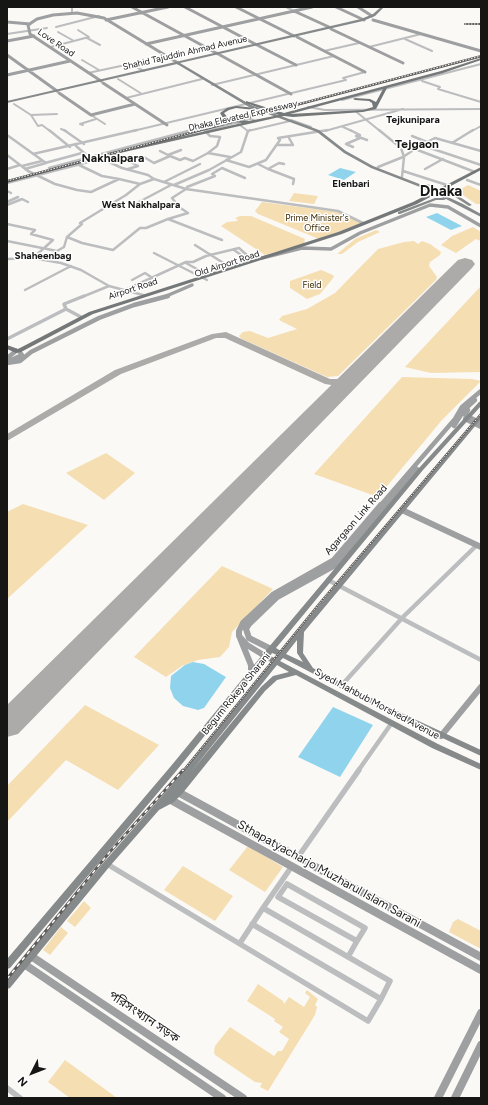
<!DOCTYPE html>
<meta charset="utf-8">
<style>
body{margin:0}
#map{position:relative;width:488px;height:1105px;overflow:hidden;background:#fbf9f6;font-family:Figtree,sans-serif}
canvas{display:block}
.frame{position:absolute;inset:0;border:8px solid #161615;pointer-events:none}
.north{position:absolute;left:12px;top:1053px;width:40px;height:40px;-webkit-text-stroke:3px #fff;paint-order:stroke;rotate:228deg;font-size:11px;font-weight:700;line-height:16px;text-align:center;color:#161615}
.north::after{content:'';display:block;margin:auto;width:14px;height:18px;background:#161615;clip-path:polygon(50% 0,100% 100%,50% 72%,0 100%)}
</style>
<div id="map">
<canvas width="488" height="1105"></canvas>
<div class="frame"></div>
<div class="north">N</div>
</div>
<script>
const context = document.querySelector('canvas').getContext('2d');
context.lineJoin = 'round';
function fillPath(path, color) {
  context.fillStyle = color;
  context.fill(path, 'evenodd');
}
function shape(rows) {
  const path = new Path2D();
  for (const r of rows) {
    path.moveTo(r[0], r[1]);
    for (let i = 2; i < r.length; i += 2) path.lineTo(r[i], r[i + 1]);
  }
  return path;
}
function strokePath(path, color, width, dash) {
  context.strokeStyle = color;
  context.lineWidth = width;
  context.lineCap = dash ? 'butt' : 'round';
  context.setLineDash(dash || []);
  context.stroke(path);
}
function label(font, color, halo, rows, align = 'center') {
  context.font = font + ' Figtree,"Noto Sans Bengali",sans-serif';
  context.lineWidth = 3;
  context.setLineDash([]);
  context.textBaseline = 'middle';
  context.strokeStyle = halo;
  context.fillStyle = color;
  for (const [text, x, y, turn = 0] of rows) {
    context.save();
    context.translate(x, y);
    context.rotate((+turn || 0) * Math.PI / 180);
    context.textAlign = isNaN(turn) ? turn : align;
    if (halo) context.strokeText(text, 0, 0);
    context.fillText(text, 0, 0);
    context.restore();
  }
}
fillPath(shape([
 [468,185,481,191,481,204,476,204,457,191],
 [294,193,318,196,314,204,289,201],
 [262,202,338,212,361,223,319,239,258,214,255,211],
 [240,216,251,216,305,239,304,244,265,255,221,226,227,222,237,221,238,220,235,218],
 [473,227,481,232,481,241,476,239,456,253,441,245,452,236],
 [376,230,380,232,358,242,342,254,333,254,337,254,355,239],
 [414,241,418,244,422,241,430,244,441,252,440,255,430,262,429,266,437,277,436,280,338,376,327,377,242,339,239,336,243,332,250,331,268,338,297,329,279,320,282,316,307,309,335,293,378,249,404,242],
 [321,270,333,275,334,277,320,294,307,299,290,288,290,281],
 [481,286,481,372,431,373,405,367],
 [402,377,472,379,481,381,442,420,378,497,314,474],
 [106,453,135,473,104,500,66,473],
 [23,504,88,525,7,599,7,512],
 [222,566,273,589,232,632,229,647,220,657,198,660,182,666,166,677,134,657],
 [85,705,159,745,118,790,66,760,7,822,7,786],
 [248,846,283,867,265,892,229,870],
 [183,866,233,896,215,921,164,890],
 [84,901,91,908,75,927,67,921],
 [458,919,481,931,481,949,449,932,453,922],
 [61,927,68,933,50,955,43,950],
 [258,984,283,1001,284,1004,289,997,304,1007,310,997,305,993,307,990,318,999,315,1005,317,1007,315,1015,268,1091,260,1087,262,1083,255,1082,215,1055,214,1052,215,1046,230,1027,274,1056,278,1051,282,1051,289,1039,279,1032,283,1027,274,1021,275,1019,247,1001],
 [65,1060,117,1098,70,1098,48,1082]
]), '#f5deb2');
fillPath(shape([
 [340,168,356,172,344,180,328,175],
 [437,213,462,226,451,230,426,217],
 [193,662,204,664,226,677,204,708,198,710,183,706,174,698,170,688,171,676,185,665],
 [333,707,373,725,340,777,298,757]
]), '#8fd4ec');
fillPath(shape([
 [226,332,330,379,348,379,353,382,351,384,338,386,325,384,225,338,216,338,121,374,7,441,7,434,115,370,212,334,226,332]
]), '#acaba9');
fillPath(shape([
 [465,258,472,260,475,264,472,268,18,734,7,737,7,705,458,260,465,258]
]), '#acaba9');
strokePath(shape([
 [72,7,72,13],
 [271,7,276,7],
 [286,7,294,11],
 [56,27,99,16],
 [58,32,74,41],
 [7,34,47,28],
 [87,38,100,45],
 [405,39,432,51],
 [51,47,89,37,78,30],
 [369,47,421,34],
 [324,51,359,43],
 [82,60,99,70],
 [88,73,130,64,144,71],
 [118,79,142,94],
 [422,81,440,87,438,89,481,102],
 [212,85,334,56],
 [126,98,202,79],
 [342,100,481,64],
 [14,104,31,115,57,114],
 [308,107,325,110,481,109],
 [354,110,380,131],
 [31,115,38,126,42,125,50,131],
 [91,115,105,124],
 [291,120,311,127],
 [237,123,248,131],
 [83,125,80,124,96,119],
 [343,127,352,131],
 [61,129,66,131],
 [133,131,346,80,343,78,365,72],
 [188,131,254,114],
 [205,131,250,119,256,121],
 [248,131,290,121],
 [325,131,403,109],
 [472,131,481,126]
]), '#bbbdbe', 2);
strokePath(shape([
 [49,130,70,147],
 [64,130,84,144],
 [350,130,360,135,356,136,367,140],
 [379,130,401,148,404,157,402,177],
 [205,131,207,130],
 [205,131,210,136,220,137,217,146,208,153],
 [7,135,46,163,25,169],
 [412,136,427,142],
 [452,143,473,130],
 [277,145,293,145,289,138],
 [421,145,435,138,481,151],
 [76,146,90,158],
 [353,147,346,144,360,138],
 [415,149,421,145,481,165],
 [160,151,170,156],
 [111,152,138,166,128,169],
 [33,154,137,130],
 [7,155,28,171,55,184,77,190,91,192,119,179,140,184],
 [168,155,181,150],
 [96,156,122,168,148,175,154,179,186,189,338,211,363,223],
 [226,160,249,167,266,160,280,140,278,138,328,130],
 [125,161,142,156,154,163,170,156,180,160,185,158,193,161,208,153,230,157],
 [45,163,82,153],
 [258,164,268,169,279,163,284,164],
 [79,165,102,176,119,179],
 [22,166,42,161],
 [378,167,403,157,415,149,475,172],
 [49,168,192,130],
 [7,169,20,165],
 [268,169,294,179,293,184],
 [425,169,443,159],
 [403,171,450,186],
 [154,179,140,184,126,195,80,223,82,224,67,237,82,243,113,250,140,228,146,228,168,219],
 [467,180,481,185],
 [164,182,200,164],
 [7,183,100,159],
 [174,185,209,170,241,152,248,131,250,130],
 [187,187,215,176,212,174,222,168,245,178],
 [186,189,172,198,179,207,188,213,168,219,222,240],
 [7,191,11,193],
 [22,199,28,202],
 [7,202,18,197],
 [137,203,171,185],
 [7,205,22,199],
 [7,224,35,230,31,234,53,240,33,258],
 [7,241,57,251,64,247,67,237],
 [195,245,225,264],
 [154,253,207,280],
 [7,259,33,258,61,263,81,270,109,286,143,295],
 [186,263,204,273],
 [132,280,145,273,151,277],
 [25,290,71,266],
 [123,291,186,262,193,262,206,256,239,248,249,257,244,257,234,250],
 [82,297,109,286]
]), '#bbbdbe', 2.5);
strokePath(shape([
 [66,309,64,304,84,296],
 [7,339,66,309,81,317]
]), '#bbbdbe', 3.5);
strokePath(shape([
 [328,580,481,660],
 [341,686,403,617,477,545],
 [358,771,391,724]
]), '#bbbdbe', 4.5);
strokePath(shape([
 [298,857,359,770],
 [107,864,368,1021,381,999],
 [292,866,263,908,390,981,381,999],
 [287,884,365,928,357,941,278,897,287,884],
 [252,924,381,999],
 [240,943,263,908],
 [348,957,357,941],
 [7,1088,20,1098]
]), '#bbbdbe', 5.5);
strokePath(shape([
 [132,7,218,54],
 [185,7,257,45],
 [236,7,294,36],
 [336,7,364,20],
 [358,7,372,16],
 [294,11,329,27],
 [106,20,168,7],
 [373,20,481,51],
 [7,22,30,24],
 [331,29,403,63],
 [297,37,365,72],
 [7,41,34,36],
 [146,44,312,7],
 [259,46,296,65],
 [7,55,57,91],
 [220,55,291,94],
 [7,75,70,61],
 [101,81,30,34,28,25,37,19,53,15,77,13,104,18,178,63],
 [103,83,167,125],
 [59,93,91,115,135,104]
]), '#9d9fa0', 3);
strokePath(shape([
 [262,258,302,248,331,249,360,233,430,205,448,207,481,226],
 [164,297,192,285]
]), '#9d9fa0', 3.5);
strokePath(shape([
 [7,358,16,351],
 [9,361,22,355,19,351],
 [7,363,20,361,31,352,99,318,134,305,168,296],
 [468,410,465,415,481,423],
 [465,419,481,427],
 [454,426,464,410,475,400],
 [380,506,455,419,462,407,481,391],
 [385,506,417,469]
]), '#9d9fa0', 4.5);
strokePath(shape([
 [402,510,481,547],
 [240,638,251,665,251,673],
 [271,649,249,638,246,629,249,624,277,597,335,565,386,505],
 [265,656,247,645,239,636,239,631,243,623,274,594,334,560,381,505],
 [441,736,481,687]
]), '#9d9fa0', 6);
strokePath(shape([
 [176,791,481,957],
 [169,799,481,970],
 [31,956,243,1098],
 [24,964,222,1098],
 [438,1098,481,1013],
 [455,1098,481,1045]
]), '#9d9fa0', 8);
fillPath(shape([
 [381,7,384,7,375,16,363,21,180,63,251,105,319,130,346,151,373,166,422,185,463,204,481,214,481,217,446,199,444,200,436,200,400,214,398,214,398,212,435,198,443,198,420,187,371,168,344,153,317,132,249,107,177,64,7,103,7,101,361,19,373,14,381,7],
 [425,184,427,184,454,193,472,205,469,206,452,195,425,186,425,184],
 [481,401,481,406,423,470,276,648,281,651,479,415,481,414,481,419,304,632,303,653,313,668,397,711,481,750,481,756,393,715,283,658,280,661,438,744,481,764,481,770,432,748,296,675,277,680,265,691,182,794,174,802,159,810,110,866,10,988,7,989,7,979,104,862,170,787,271,662,266,660,177,770,10,968,7,969,7,959,171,766,263,654,419,468,479,402,481,401],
 [297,640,297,653,303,662,286,654,297,640],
 [272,653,277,655,275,658,270,656,272,653],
 [277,665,289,672,273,676,261,687,190,773,277,665]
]), '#878a8b');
fillPath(shape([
 [481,58,481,60,443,73,387,88,376,109,363,112,293,117,284,116,111,155,7,183,7,181,108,153,242,123,228,121,223,118,220,113,227,108,236,106,256,108,256,110,255,110,236,108,229,110,224,113,229,119,249,121,279,115,246,103,246,101,284,113,441,71,481,58],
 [383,89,376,102,370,99,355,98,353,99,355,100,369,101,372,103,373,107,363,110,290,114,383,89],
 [481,167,481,170,417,204,342,234,93,314,21,352,16,353,7,349,7,345,18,349,89,312,338,232,413,202,481,167]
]), '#757879');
strokePath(shape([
 [7,182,481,57]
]), '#5e5d5c', 1);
const railFar1 = shape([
 [465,24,481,24],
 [7,181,481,56],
 [183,771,319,604,481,414]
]);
const rail = shape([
 [7,979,108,854,183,770]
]);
strokePath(railFar1, '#5e5d5c', 2);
strokePath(rail, '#5e5d5c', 3);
strokePath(railFar1, '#fff', 1, [1.5]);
strokePath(rail, '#fff', 1.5, [4]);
label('9px', '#161615', '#fff', [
 ["Love Road",56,43,34],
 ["Shahid Tajuddin Ahmad Avenue",185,53,-13],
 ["Dhaka Elevated Expressway",243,116,-13],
 ["Old Airport Road",227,264,-18],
 ["Airport Road",133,289,-18]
]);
label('9px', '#3c2a00', '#fff', [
 ["Prime Minister's",317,218],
 ["Office",317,228],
 ["Field",312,285]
]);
label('bold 10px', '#161615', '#fff', [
 ["Tejkunipara",413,120],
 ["Elenbari",351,184],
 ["West Nakhalpara",141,205],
 ["Shaheenbag",43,256]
]);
label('10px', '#161615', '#fff', [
 ["Agargaon Link Road",356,520,-49],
 ["Begum Rokeya Sharani",236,694,-51],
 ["Syed Mahbub Morshed Avenue",377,704,28]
]);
label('bold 12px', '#161615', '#fff', [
 ["Tejgaon",417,144],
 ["Nakhalpara",113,158]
]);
label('12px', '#161615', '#fff', [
 ["Sthapatyacharjo Muzharul Islam Sarani",329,874,29],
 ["পরিসংখ্যান সড়ক",144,1017,34]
]);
label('bold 15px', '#161615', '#fff', [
 ["Dhaka",441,192]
]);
</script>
